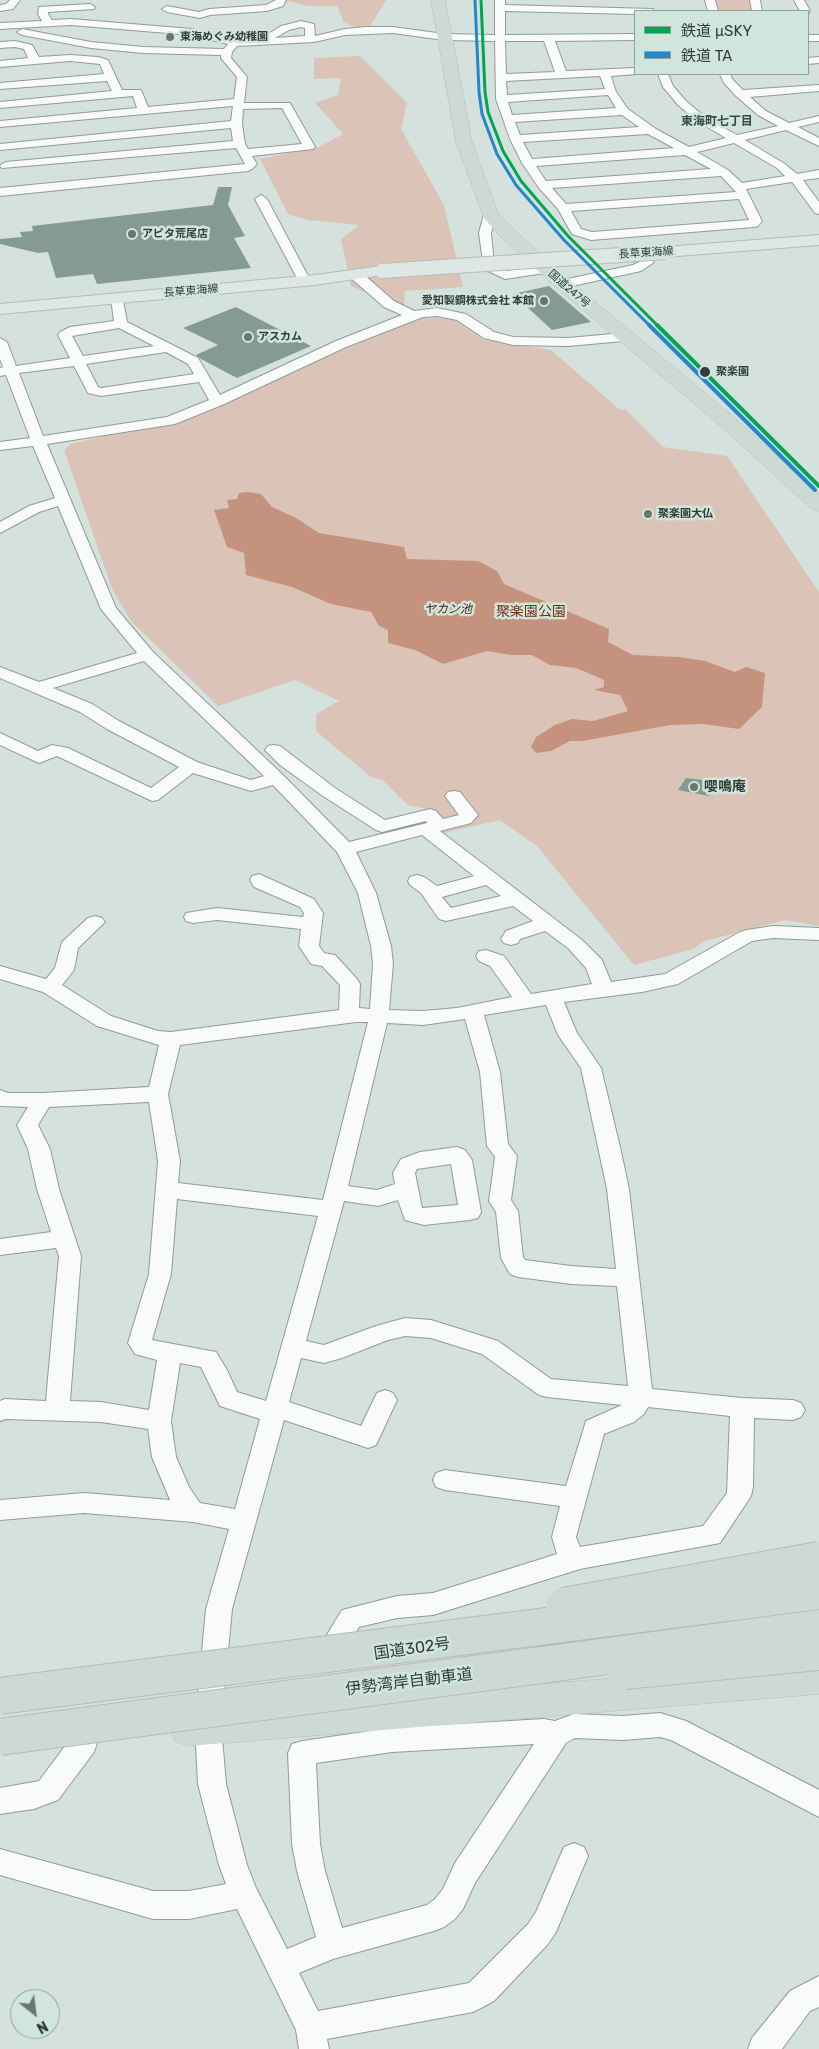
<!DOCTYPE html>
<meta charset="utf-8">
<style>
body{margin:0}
#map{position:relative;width:819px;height:2049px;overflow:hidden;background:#d5e1dc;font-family:Rubik,"Noto Sans JP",sans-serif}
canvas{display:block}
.legend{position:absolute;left:634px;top:10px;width:175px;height:65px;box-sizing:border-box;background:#d0e6dd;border:1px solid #91a29b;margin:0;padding:6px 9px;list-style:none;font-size:15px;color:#333c38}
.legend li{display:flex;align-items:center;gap:10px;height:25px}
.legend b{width:25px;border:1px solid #91a29b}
.north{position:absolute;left:10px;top:1989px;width:50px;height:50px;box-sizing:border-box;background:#d0e6dd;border:1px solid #91a29b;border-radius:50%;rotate:151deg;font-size:14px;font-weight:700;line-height:20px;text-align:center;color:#333c38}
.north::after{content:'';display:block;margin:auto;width:18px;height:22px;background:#6c7671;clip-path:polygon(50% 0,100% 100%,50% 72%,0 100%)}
</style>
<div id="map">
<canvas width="819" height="2049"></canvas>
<ul class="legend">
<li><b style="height:6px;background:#00a651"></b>鉄道 μSKY</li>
<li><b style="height:6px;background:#2388c8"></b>鉄道 TA</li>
</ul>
<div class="north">N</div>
</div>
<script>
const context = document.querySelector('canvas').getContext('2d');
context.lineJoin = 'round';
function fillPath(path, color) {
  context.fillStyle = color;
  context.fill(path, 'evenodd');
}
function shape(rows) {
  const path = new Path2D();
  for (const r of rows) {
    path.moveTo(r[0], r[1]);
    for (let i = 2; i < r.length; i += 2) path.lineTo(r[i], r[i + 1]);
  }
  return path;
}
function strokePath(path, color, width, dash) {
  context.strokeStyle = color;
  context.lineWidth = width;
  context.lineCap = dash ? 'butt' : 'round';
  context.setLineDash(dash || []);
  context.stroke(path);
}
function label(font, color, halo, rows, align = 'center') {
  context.font = font + ' Rubik,"Noto Sans JP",sans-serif';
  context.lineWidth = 5;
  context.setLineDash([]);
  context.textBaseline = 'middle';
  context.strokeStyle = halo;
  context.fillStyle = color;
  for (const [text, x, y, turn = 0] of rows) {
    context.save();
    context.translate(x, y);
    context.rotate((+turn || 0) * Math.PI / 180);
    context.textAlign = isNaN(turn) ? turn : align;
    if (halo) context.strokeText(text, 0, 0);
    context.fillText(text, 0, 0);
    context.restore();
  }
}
fillPath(shape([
 [285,0,386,0,369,28,358,29,344,22,337,6,307,6],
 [714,0,751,0,754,11,716,11],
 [360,56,407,103,401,129,444,205,463,287,405,291,404,309,351,286,341,239,359,225,308,220,288,214,260,159,319,147,343,134,315,103,338,95,341,78,314,79,314,58],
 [424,318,445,318,461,322,484,340,551,350,619,409,626,410,663,447,727,456,819,592,819,926,785,920,705,941,693,949,634,965,537,846,500,820,444,833,436,811,408,805,382,780,371,777,316,731,316,714,339,701,295,680,218,706,131,621,112,589,64,450,71,444,170,421,403,325]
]), '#dbc4b7');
fillPath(shape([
 [247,492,261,494,272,507,296,518,319,533,404,547,407,559,478,561,497,571,504,584,609,629,608,642,633,655,679,657,705,661,735,672,746,667,765,673,762,707,739,729,703,724,670,725,583,741,570,741,551,751,536,753,531,747,536,737,555,725,572,719,593,721,628,711,620,695,594,690,604,687,604,680,576,668,550,665,532,655,511,655,487,651,443,664,415,650,388,643,388,630,379,626,371,612,331,604,292,587,246,575,244,553,227,547,214,510,229,508,227,500,237,499,239,493]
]), '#c5927d');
fillPath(shape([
 [218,187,232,187,228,205,245,236,234,238,251,268,97,284,93,274,56,278,48,252,38,253,0,244,0,239,22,237,20,232,33,231,32,226,213,205],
 [549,286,591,322,552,330,513,294],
 [236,307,311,346,237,378,201,359,196,355,218,345,183,328],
 [686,778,704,780,705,782,716,785,709,796,678,790]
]), '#859a92');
const minor = shape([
 [10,0,20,0,13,9,0,11,0,5,6,4,10,0],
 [276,0,286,0,283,6,267,11,210,15,200,18,167,12,162,9,167,6,199,12,209,9,266,5,276,0],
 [495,0,505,0,505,5,653,9,654,11,635,11,635,14,505,11,505,35,635,34,635,40,555,41,566,71,635,68,635,74,637,74,611,76,616,92,628,109,656,129,689,147,726,138,697,121,678,105,663,87,658,74,668,74,673,86,686,101,705,117,737,135,778,126,758,115,736,96,724,83,720,74,730,74,733,80,743,90,819,85,819,91,750,97,766,111,789,123,819,116,819,122,798,127,819,138,819,146,786,130,745,140,785,164,797,174,819,170,819,178,803,180,819,202,819,214,815,213,792,182,746,189,762,221,758,226,754,227,591,240,572,234,558,209,539,188,522,163,510,139,496,99,495,41,444,40,393,33,345,35,314,42,237,46,232,52,231,58,247,77,244,103,290,103,315,147,313,149,252,156,257,164,252,169,248,171,0,196,0,188,245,164,236,148,2,168,0,166,2,164,6,162,233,141,231,128,0,150,0,144,231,121,233,106,0,127,0,121,137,108,133,96,0,108,0,102,112,91,107,81,0,89,0,83,104,74,100,64,70,61,0,67,0,61,28,58,24,49,15,47,0,48,0,42,15,41,32,45,39,57,70,55,98,57,108,60,122,90,141,90,148,107,234,99,237,77,221,58,221,55,143,53,91,48,22,35,17,32,22,29,91,42,143,47,224,49,228,44,192,35,71,25,0,29,0,23,42,21,38,14,39,7,90,4,95,7,94,9,48,12,48,14,52,20,71,19,192,29,240,41,260,39,281,26,301,21,314,24,315,36,345,29,366,27,393,27,444,34,495,35,495,0],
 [301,27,305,28,305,36,275,38,289,30,301,27],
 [505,41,544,41,555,72,506,74,505,41],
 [600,76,605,89,507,95,506,81,600,76],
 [608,95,616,108,512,115,508,102,608,95],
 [282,108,302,144,248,149,245,144,242,124,243,109,282,108],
 [622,115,639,127,520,135,515,122,622,115],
 [648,134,674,148,532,159,523,142,648,134],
 [734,143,777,168,785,176,742,183,728,170,697,152,734,143],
 [685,155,711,169,546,181,536,166,685,155],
 [721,176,736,192,566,204,552,188,721,176],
 [739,199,749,220,592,232,581,229,571,211,739,199],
 [705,0,715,0,718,11,708,11,705,0],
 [750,0,760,0,762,11,752,11,750,0],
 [794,0,804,0,810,11,809,13,808,11,800,11,794,0],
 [808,35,819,35,819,41,808,41,808,35],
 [819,57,819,63,808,64,808,58,819,57],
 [261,195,267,199,308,276,307,279,297,279,296,276,255,199,261,195],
 [490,210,496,214,491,233,494,264,507,271,547,265,551,266,553,269,551,272,505,279,484,269,479,233,484,214,490,210],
 [648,255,654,259,653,263,641,271,563,288,557,284,563,280,633,265,641,261,644,256,648,255],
 [357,272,362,273,394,301,414,311,437,308,466,314,494,332,513,337,568,338,624,333,631,337,624,341,568,346,513,345,484,338,457,320,437,316,423,317,346,347,222,405,175,424,47,444,116,608,153,652,282,774,349,842,427,823,426,821,382,832,376,830,323,796,280,765,265,750,268,746,274,745,280,746,335,788,385,820,430,809,436,811,443,819,459,815,445,796,448,792,454,791,460,792,478,815,471,823,440,831,582,940,602,960,611,982,665,974,740,932,747,930,773,926,819,928,819,940,773,938,752,941,678,984,642,992,564,1002,577,1033,601,1068,620,1147,629,1189,652,1389,742,1398,793,1400,801,1403,805,1410,801,1417,793,1420,754,1418,753,1487,751,1496,720,1543,580,1569,433,1615,397,1618,359,1627,336,1664,327,1668,318,1664,314,1656,342,1610,397,1596,433,1593,557,1554,552,1537,560,1506,445,1490,436,1487,433,1480,436,1473,445,1470,566,1486,586,1421,622,1405,547,1397,539,1395,482,1354,431,1338,405,1336,388,1340,342,1358,324,1363,301,1358,289,1402,361,1426,377,1393,385,1390,393,1393,397,1400,376,1445,368,1448,284,1420,232,1609,221,1726,226,1784,247,1865,256,1888,287,1949,316,1937,297,1871,292,1844,288,1753,292,1744,302,1741,392,1728,544,1719,555,1721,574,1714,623,1716,660,1713,686,1721,819,1790,819,1817,671,1740,660,1737,623,1740,575,1738,566,1743,475,1883,463,1909,455,1919,444,1927,434,1931,333,1959,299,1973,318,2011,469,1983,528,1924,536,1912,564,1847,574,1843,584,1847,588,1856,556,1932,548,1944,494,2001,483,2007,473,2012,327,2039,329,2049,299,2049,296,2030,237,1909,189,1919,153,1919,0,1875,0,1849,153,1891,189,1891,226,1884,219,1865,198,1784,195,1726,206,1609,229,1529,193,1522,84,1513,0,1520,0,1500,84,1493,170,1500,152,1457,148,1429,101,1422,6,1419,0,1421,0,1401,5,1399,46,1401,59,1256,56,1248,0,1255,0,1239,51,1232,37,1189,28,1149,17,1125,28,1107,0,1106,0,1090,8,1093,43,1093,149,1087,159,1045,97,1026,43,992,0,979,0,966,46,979,55,968,62,942,88,918,95,916,102,918,105,922,78,948,74,970,62,985,111,1016,158,1031,171,1032,339,1010,340,985,322,966,311,964,299,946,301,929,217,920,193,923,186,921,184,917,186,913,217,908,303,917,304,913,300,907,254,887,250,880,252,876,259,874,314,899,323,913,319,946,324,953,335,955,357,979,360,984,359,1008,370,1009,373,964,371,946,358,893,337,852,273,785,251,791,193,773,158,800,152,801,57,756,39,763,0,745,0,733,38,751,52,745,68,748,151,788,179,767,107,729,80,712,0,678,0,667,39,682,137,653,101,609,58,506,39,512,0,533,0,522,29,506,55,498,33,446,0,450,0,442,30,438,6,375,0,376,0,368,3,367,0,359,0,338,7,342,16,366,70,358,58,335,60,332,70,327,114,321,111,298,112,295,122,295,127,322,198,358,220,395,336,341,402,315,384,307,352,279,351,276,357,272],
 [119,328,154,346,83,356,72,336,119,328],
 [166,352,188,364,194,374,101,388,98,387,86,364,166,352],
 [74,366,88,393,101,396,199,382,209,400,167,417,43,436,19,373,74,366],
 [144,661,264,776,251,780,197,762,119,721,92,704,53,688,144,661],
 [422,835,474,876,437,886,424,877,417,875,410,877,408,881,410,885,421,893,439,919,446,921,513,906,533,921,506,931,501,939,504,943,511,945,518,943,520,939,545,931,568,948,586,968,592,984,531,994,504,956,486,950,479,951,476,956,479,961,490,966,512,997,457,1008,423,1011,389,1010,393,964,391,946,376,893,356,852,422,835],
 [486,885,501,896,451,908,442,897,486,885],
 [546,1005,558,1035,581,1068,607,1189,616,1269,571,1266,525,1260,523,1257,518,1211,511,1200,517,1156,508,1144,500,1072,484,1015,546,1005],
 [465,1019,480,1072,487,1146,495,1157,489,1201,496,1212,501,1258,510,1274,518,1277,571,1284,617,1286,628,1386,551,1379,498,1341,431,1320,405,1318,376,1326,324,1345,306,1341,344,1201,378,1206,398,1200,405,1220,424,1225,470,1220,478,1218,481,1212,472,1160,465,1150,457,1147,420,1152,401,1159,393,1173,395,1184,377,1190,348,1186,387,1023,423,1025,465,1019],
 [356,1022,368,1022,323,1200,178,1183,180,1161,168,1094,180,1045,356,1022],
 [149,1102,158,1161,149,1274,128,1343,135,1354,157,1360,149,1410,101,1402,70,1401,81,1256,59,1189,50,1149,38,1125,49,1107,149,1102],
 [451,1164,458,1205,422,1208,415,1173,417,1169,451,1164],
 [177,1199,318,1216,266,1401,237,1392,227,1370,216,1352,152,1340,171,1274,177,1199],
 [180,1363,201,1367,220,1406,260,1419,235,1509,200,1503,189,1487,176,1457,171,1421,180,1363],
 [648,1407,730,1416,727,1493,703,1526,580,1547,576,1537,604,1434,634,1422,644,1414,648,1407],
 [534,1744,455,1863,443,1889,435,1899,427,1905,342,1928,325,1871,320,1844,316,1763,392,1752,534,1744],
 [84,1731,94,1734,97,1743,94,1752,58,1800,34,1809,0,1814,0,1788,39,1781,74,1734,84,1731],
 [819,1976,819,2007,810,2011,782,2049,748,2049,752,2038,790,1991,819,1976]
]);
const major = shape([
 [819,235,819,245,665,257,659,255,657,252,659,249,665,247,819,235],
 [382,266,388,268,390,271,388,274,315,285,0,314,0,304,315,275,382,266]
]);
const highway = shape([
 [431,0,445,0,472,142,498,213,511,227,569,280,729,413,819,494,819,511,812,509,715,421,557,288,499,235,484,218,456,142,431,0],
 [819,1662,819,1694,188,1746,175,1741,170,1729,175,1717,188,1712,819,1662]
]);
strokePath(minor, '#919b97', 2);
strokePath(major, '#b4bbb8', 2);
strokePath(highway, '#b4bbb8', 1);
fillPath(minor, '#f9fafa');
fillPath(major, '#dee7e4');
fillPath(highway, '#cdd9d5');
const majorBridge = shape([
 [382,271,665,252]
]);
const highwayBridge = shape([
 [564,1606,819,1560],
 [624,1671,819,1652],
 [0,1696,819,1591],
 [0,1737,819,1628]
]);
strokePath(majorBridge, '#b4bbb8', 16, []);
strokePath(highwayBridge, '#b4bbb8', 38, []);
strokePath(majorBridge, '#dee7e4', 14);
strokePath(highwayBridge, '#cdd9d5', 36);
strokePath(shape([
 [481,0,485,92,488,112,503,151,521,181,568,236,658,326]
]), '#00a651', 3);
strokePath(shape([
 [657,325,819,486]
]), '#00a651', 4);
strokePath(shape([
 [475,0,479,92,482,114,497,154,516,185,564,240,650,326]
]), '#2388c8', 3);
strokePath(shape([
 [649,325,815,490]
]), '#2388c8', 4);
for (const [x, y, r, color] of [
 [170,37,5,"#6c7671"],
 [132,234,5,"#6c7671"],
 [544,301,5,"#6c7671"],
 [248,337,5,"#6c7671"],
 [705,372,6,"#333c38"],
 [648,514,5,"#6c7671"],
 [694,787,5,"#6c7671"]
]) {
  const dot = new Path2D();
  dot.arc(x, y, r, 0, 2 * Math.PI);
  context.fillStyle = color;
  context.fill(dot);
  strokePath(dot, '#d0e6dd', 2);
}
label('bold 11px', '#333c38', '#d0e6dd', [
 ["東海めぐみ幼稚園",180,37],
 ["アピタ荒尾店",142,234],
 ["愛知製鋼株式会社 本館",534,301,"right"],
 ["アスカム",258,337],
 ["聚楽園大仏",658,514]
], 'left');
label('11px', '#333c38', '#d0e6dd', [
 ["長草東海線",646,253,-4],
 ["国道247号",569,289,41],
 ["長草東海線",191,291,-5]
]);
label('bold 11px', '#333c38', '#d0e6dd', [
 ["聚楽園",716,372]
], 'left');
label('bold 12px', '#394b43', '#d0e6dd', [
 ["東海町七丁目",717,122]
]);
label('italic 12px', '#4b1905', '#d0e6dd', [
 ["ヤカン池",448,610]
]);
label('14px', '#752d0f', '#d0e6dd', [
 ["聚楽園公園",531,612]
]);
label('bold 14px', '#333c38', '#d0e6dd', [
 ["嚶鳴庵",704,787]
], 'left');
label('16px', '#333c38', '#d0e6dd', [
 ["国道302号",412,1649,-8],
 ["伊勢湾岸自動車道",409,1682,-7]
]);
</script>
